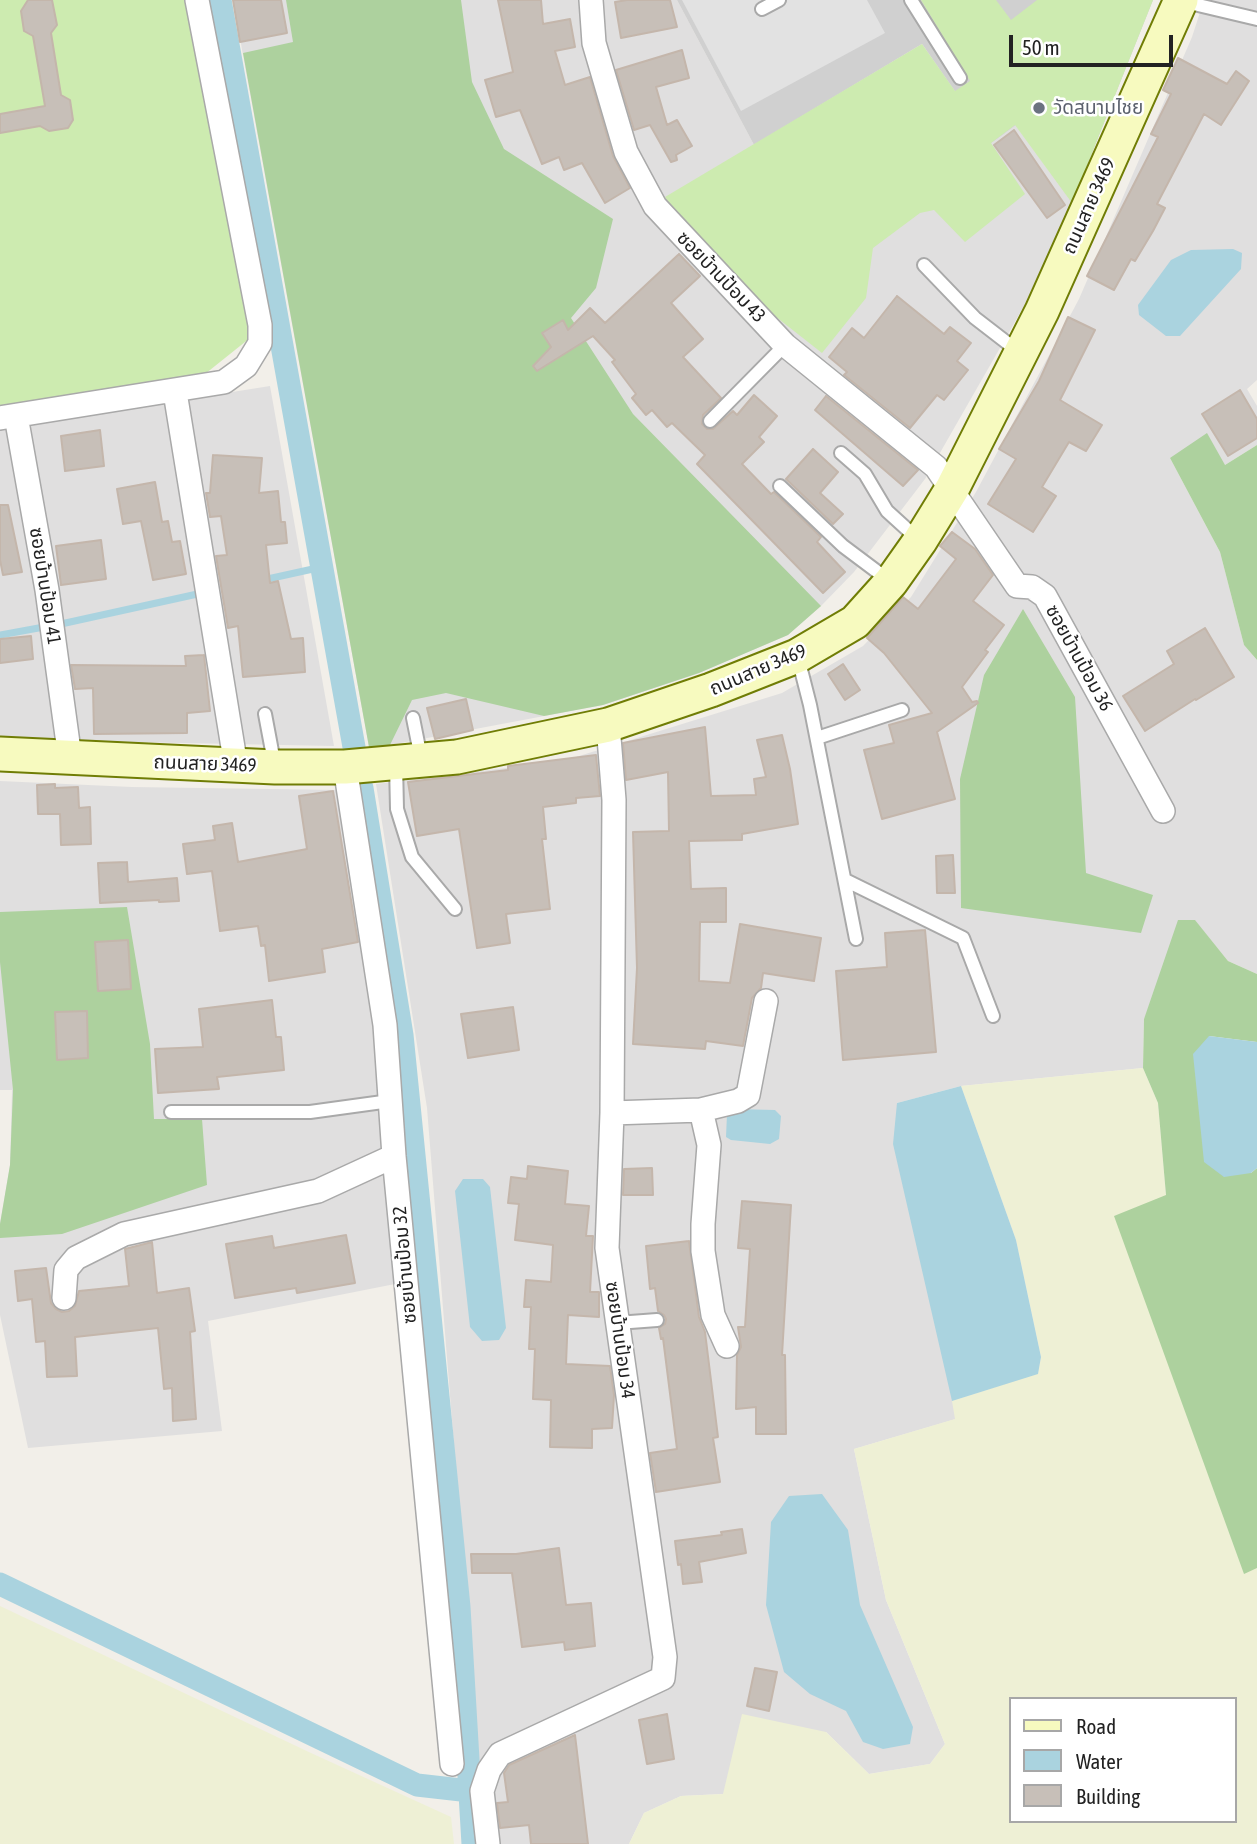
<!DOCTYPE html>
<meta charset="utf-8">
<style>
body{margin:0}
#map{position:relative;width:1257px;height:1844px;overflow:hidden;background:#f2efe9;font-family:"Asap Condensed",sans-serif}
canvas{display:block}
.legend{position:absolute;left:1009px;top:1697px;width:228px;height:126px;box-sizing:border-box;background:#fff;border:2px solid #a7a7a7;margin:0;padding:9px 12px;list-style:none;font-size:21px;color:#222}
.legend li{display:flex;align-items:center;gap:14px;height:35px}
.legend b{width:35px;border:2px solid #a7a7a7}
.scale{position:absolute;left:1009px;top:35px;width:164px;height:32px;box-sizing:border-box;border:4px solid #222;border-top:0;padding-left:9px;font-size:21px;line-height:24px;white-space:nowrap;color:#222;-webkit-text-stroke:5px #fff;paint-order:stroke}
</style>
<div id="map">
<canvas width="1257" height="1844"></canvas>
<ul class="legend">
<li><b style="height:9px;background:#f7fabf"></b>Road</li>
<li><b style="height:19px;background:#aad3df"></b>Water</li>
<li><b style="height:19px;background:#c7bfb8"></b>Building</li>
</ul>
<div class="scale">50 m</div>
</div>
<script>
const context = document.querySelector('canvas').getContext('2d');
context.lineJoin = 'round';
function fillPath(path, color) {
  context.fillStyle = color;
  context.fill(path, 'evenodd');
}
function shape(rows) {
  const path = new Path2D();
  for (const r of rows) {
    path.moveTo(r[0], r[1]);
    for (let i = 2; i < r.length; i += 2) path.lineTo(r[i], r[i + 1]);
  }
  return path;
}
function strokePath(path, color, width, dash) {
  context.strokeStyle = color;
  context.lineWidth = width;
  context.lineCap = dash ? 'butt' : 'round';
  context.setLineDash(dash || []);
  context.stroke(path);
}
function label(font, color, halo, rows, align = 'center') {
  context.font = font + ' "Asap Condensed","Noto Sans Thai",sans-serif';
  context.lineWidth = 5;
  context.setLineDash([]);
  context.textBaseline = 'middle';
  context.strokeStyle = halo;
  context.fillStyle = color;
  for (const [text, x, y, turn = 0] of rows) {
    context.save();
    context.translate(x, y);
    context.rotate((+turn || 0) * Math.PI / 180);
    context.textAlign = isNaN(turn) ? turn : align;
    if (halo) context.strokeText(text, 0, 0);
    context.fillText(text, 0, 0);
    context.restore();
  }
}
fillPath(shape([
 [233,0,677,0,754,145,922,44,991,142,1016,125,1072,203,1024,306,925,479,854,572,821,606,788,635,699,673,603,705,390,745,369,747],
 [1204,0,1257,0,1257,380,1247,389,1257,406,1257,445,1225,465,1170,458,1220,552,1244,645,1257,660,1257,974,1228,961,1195,921,1144,1019,1143,1068,961,1086,897,1103,956,1419,854,1449,886,1600,945,1744,930,1764,869,1774,826,1732,723,1794,681,1796,644,1813,629,1844,498,1844,480,1770,427,1108,376,784,563,761,782,693,863,646,911,597,976,492,1079,299,1192,37],
 [270,386,334,746,80,741,0,737,0,429],
 [0,781,132,787,339,790,371,979,395,1284,208,1321,222,1431,28,1448,0,1315,0,1223,10,1165,12,1090,0,1090]
]), '#e0dfdf');
fillPath(shape([
 [677,0,1153,0,1072,203,1016,125,991,143,922,44,754,145]
]), '#d0d0d0');
fillPath(shape([
 [1143,1068,1158,1103,1166,1196,1115,1216,1244,1573,1257,1568,1257,1844,629,1844,644,1813,681,1796,723,1794,742,1714,826,1732,869,1774,930,1764,945,1744,886,1600,854,1449,955,1419,952,1401,1038,1373,1041,1357,1016,1240,961,1086],
 [1010,1699,1234,1699,1234,1821,1010,1821],
 [0,1606,311,1753,451,1817,454,1844,0,1844]
]), '#eef0d5');
fillPath(shape([
 [0,0,185,0,250,338,200,378,0,408],
 [921,0,996,0,1011,20,1037,0,1153,0,1072,203,1015,125,991,143,1025,194,965,242,934,210,920,213,873,248,866,298,822,353,766,309,681,220,665,197,922,44,955,91,970,81]
]), '#cdebb0');
fillPath(shape([
 [286,0,461,0,472,82,504,149,613,219,596,288,571,318,633,414,821,606,788,635,699,673,603,705,544,716,446,693,412,700,390,745,369,747,243,53,293,42],
 [1207,433,1225,465,1257,445,1257,660,1244,645,1220,552,1170,458],
 [1023,609,1075,697,1086,873,1153,895,1141,933,961,908,960,779,984,675],
 [127,907,150,1044,154,1119,202,1119,207,1185,62,1234,0,1238,0,1224,10,1165,13,1090,0,962,0,912],
 [1178,920,1195,920,1228,961,1257,974,1257,1042,1209,1036,1251,1173,1257,1168,1257,1568,1244,1574,1114,1216,1166,1195,1158,1103,1143,1068,1144,1019]
]), '#add19e');
fillPath(shape([
 [682,0,867,0,885,33,741,111]
]), '#e2e2e2');
fillPath(shape([
 [1233,249,1242,253,1241,269,1180,336,1166,336,1139,315,1138,305,1171,260,1191,250],
 [1209,1036,1257,1042,1257,1168,1251,1173,1224,1177,1204,1162,1193,1054],
 [961,1086,1016,1240,1041,1357,1038,1374,952,1401,893,1144,897,1103],
 [734,1109,775,1110,781,1116,779,1139,770,1144,731,1140,726,1137,727,1114],
 [463,1179,483,1179,490,1187,506,1328,499,1340,482,1341,470,1327,455,1191],
 [822,1494,848,1530,860,1605,913,1727,910,1744,883,1749,863,1742,846,1711,810,1694,784,1672,766,1605,771,1522,789,1496]
]), '#aad3df');
strokePath(shape([
 [263,580,322,567],
 [61,624,202,593],
 [0,635,44,627]
]), '#aad3df', 7);
strokePath(shape([
 [220,0,354,747],
 [362,788,402,1035,459,1607,473,1844],
 [0,1584,417,1785,470,1791]
]), '#aad3df', 23);
const building = shape([
 [28,0,52,0,57,25,51,33,61,95,70,100,73,120,68,128,49,131,40,126,0,133,0,114,45,106,33,36,24,31,21,11,28,0],
 [233,0,281,0,287,33,240,42,233,0],
 [498,0,541,0,543,24,570,19,575,47,555,51,565,85,590,77,613,156,630,188,605,203,582,163,564,170,559,157,542,164,520,110,496,117,485,80,513,72,498,0],
 [627,0,670,0,677,27,621,38,615,2,627,0],
 [682,50,689,78,656,87,667,125,677,120,692,146,676,155,677,160,671,162,650,125,634,130,616,70,682,50],
 [1178,58,1227,84,1236,71,1249,81,1221,125,1204,114,1157,204,1165,208,1153,231,1135,261,1131,259,1114,290,1087,276,1158,137,1151,134,1171,94,1163,90,1178,58],
 [1014,130,1065,205,1047,218,994,145,1014,130],
 [679,254,700,276,671,303,703,339,683,357,721,398,703,415,702,424,707,429,713,429,733,411,737,415,754,395,777,416,759,437,764,442,742,464,771,494,774,492,821,537,817,542,845,572,823,593,697,464,705,455,672,423,667,427,652,410,646,415,632,398,636,394,612,362,615,360,593,336,537,371,533,366,551,347,542,333,563,320,568,330,590,308,605,323,679,254],
 [897,296,944,334,950,327,971,343,957,361,968,370,944,400,937,395,910,428,844,375,847,372,829,357,852,328,864,338,897,296],
 [1068,317,1095,330,1060,400,1102,425,1086,451,1069,442,1042,487,1056,496,1033,532,988,504,1016,459,999,449,1039,381,1068,317],
 [1240,390,1257,419,1257,438,1228,456,1202,414,1240,390],
 [826,396,918,470,903,486,815,410,826,396],
 [100,430,104,466,65,471,61,436,100,430],
 [813,449,838,472,820,493,843,514,833,524,786,479,813,449],
 [213,455,262,458,259,493,278,491,281,522,285,522,287,543,266,545,270,583,278,581,291,639,303,638,305,672,243,677,238,626,228,628,216,556,227,555,221,516,210,517,206,493,210,493,213,455],
 [155,482,162,522,168,521,172,542,180,541,186,574,153,580,141,521,123,524,117,489,155,482],
 [0,505,8,505,22,572,3,575,0,560,0,505],
 [952,532,975,549,993,575,973,601,1004,625,985,650,988,652,962,687,972,702,977,701,978,703,937,732,955,799,882,819,864,750,894,743,889,725,932,713,884,653,867,638,903,597,918,609,956,559,940,546,952,532],
 [101,540,106,579,61,585,56,546,101,540],
 [1205,628,1234,677,1196,700,1195,699,1145,731,1123,696,1174,664,1167,651,1205,628],
 [31,636,33,659,0,663,0,639,31,636],
 [204,655,210,711,187,713,187,733,94,734,93,688,75,689,71,665,186,666,185,656,204,655],
 [843,664,860,690,845,700,828,674,843,664],
 [466,699,473,730,435,739,427,708,466,699],
 [705,727,711,796,756,795,754,779,766,777,757,740,782,735,790,769,798,824,742,834,742,840,689,841,691,889,726,888,726,922,700,922,699,981,730,983,740,924,821,938,814,981,763,973,761,988,752,998,743,1046,706,1041,705,1049,633,1044,637,968,633,832,669,831,668,772,626,780,623,743,705,727],
 [596,755,600,796,576,798,576,803,543,807,546,839,542,839,550,909,506,914,510,943,477,948,459,829,417,836,408,782,508,770,508,766,596,755],
 [55,784,55,788,78,787,79,808,90,807,91,844,61,845,60,814,38,814,37,785,55,784],
 [333,791,358,942,322,949,325,972,269,981,265,945,261,946,258,926,220,931,212,871,187,874,183,844,215,840,213,826,232,823,238,862,307,849,299,796,333,791],
 [953,855,955,893,937,893,936,856,953,855],
 [127,862,128,882,177,878,179,901,159,902,159,900,100,903,98,863,127,862],
 [925,930,936,1052,843,1060,836,971,887,967,885,933,925,930],
 [128,940,131,989,98,991,95,942,128,940],
 [272,1000,276,1037,281,1037,284,1070,217,1077,219,1089,158,1093,155,1049,203,1047,199,1009,272,1000],
 [513,1007,519,1050,468,1058,461,1014,513,1007],
 [87,1011,88,1058,57,1060,55,1012,87,1011],
 [528,1166,568,1171,565,1204,589,1206,586,1236,593,1236,590,1292,599,1292,599,1317,568,1315,566,1364,610,1366,614,1395,612,1428,592,1429,592,1448,550,1447,551,1400,533,1399,535,1349,529,1349,531,1307,524,1307,526,1280,551,1282,553,1245,515,1240,519,1204,508,1203,511,1177,527,1179,528,1166],
 [652,1168,653,1195,623,1195,624,1169,652,1168],
 [742,1201,791,1205,782,1355,785,1355,786,1434,756,1434,756,1407,736,1409,737,1355,741,1347,738,1327,745,1327,750,1249,738,1248,742,1201],
 [346,1235,355,1283,297,1293,296,1288,235,1298,226,1244,272,1236,274,1248,346,1235],
 [689,1241,699,1317,705,1332,718,1437,713,1438,720,1482,656,1492,650,1453,677,1449,663,1338,661,1339,659,1328,665,1324,666,1319,664,1315,658,1311,655,1288,650,1289,646,1246,689,1241],
 [152,1242,157,1293,189,1288,195,1331,190,1332,196,1419,173,1421,172,1388,164,1389,158,1328,75,1337,77,1376,47,1377,45,1341,36,1342,32,1299,18,1301,15,1271,46,1268,51,1303,56,1309,62,1312,69,1311,75,1306,79,1291,129,1286,125,1249,152,1242],
 [742,1529,746,1553,699,1562,702,1582,683,1584,681,1564,678,1565,675,1541,722,1535,721,1532,742,1529],
 [559,1548,566,1605,591,1603,595,1646,565,1650,564,1642,522,1647,512,1573,472,1573,471,1554,516,1554,559,1548],
 [755,1668,777,1672,769,1711,747,1706,755,1668],
 [667,1714,674,1759,647,1764,639,1720,667,1714],
 [575,1735,588,1844,531,1844,529,1825,500,1828,497,1803,508,1802,504,1773,509,1765,575,1735]
]);
fillPath(building, '#c7bfb8');
strokePath(building, '#c4b6ab', 2);
const lane = shape([
 [911,0,960,78],
 [1181,1,1257,19],
 [762,9,779,0],
 [924,265,975,318,1019,352],
 [710,421,785,345],
 [841,453,865,474,887,511,920,541],
 [780,486,843,546,891,582],
 [798,658,810,705,856,939],
 [265,714,275,767],
 [413,718,421,758],
 [817,738,902,710],
 [396,764,397,809,412,857,455,909],
 [845,880,963,938,993,1016],
 [171,1112,310,1112,390,1101],
 [617,1323,657,1320]
]);
const street = shape([
 [591,0,594,43,626,152,655,206,785,345,936,467,1017,586,1032,587,1045,596,1163,811],
 [175,392,236,766],
 [16,416,47,590,70,758],
 [0,418,224,382,246,366,260,343,260,325,197,0],
 [345,767,385,1025,394,1156,452,1764],
 [701,1110,709,1145,703,1224,703,1251,713,1315,727,1346],
 [612,1113,701,1110,738,1101,748,1095,766,1001],
 [64,1298,66,1270,76,1258,124,1234,318,1191,394,1156],
 [488,1844,482,1791,489,1770,500,1754,663,1678,665,1657,607,1248,612,1113,614,800,608,725]
]);
const secondary = shape([
 [0,754,275,767,345,767,457,757,608,725,711,690,797,656,855,622,891,582,920,541,952,489,1042,311,1181,0]
]);
strokePath(lane, '#a9a9a9', 16);
strokePath(street, '#a9a9a9', 26);
strokePath(secondary, '#707d05', 37);
strokePath(lane, '#fff', 12);
strokePath(street, '#fff', 23);
strokePath(secondary, '#f7fabf', 33);
for (const [x, y, r, color] of [
 [1039,108,7,"#6b7280"]
]) {
  const dot = new Path2D();
  dot.arc(x, y, r, 0, 2 * Math.PI);
  context.fillStyle = color;
  context.fill(dot);
  strokePath(dot, '#fff', 2.5);
}
label('19px', '#5b616d', '#fff', [
 ["วัดสนามไชย",1053,108]
], 'left');
label('19px', '#222', '#fff', [
 ["ถนนสาย 3469",1089,206,-66],
 ["ซอยบ้านป้อม 43",721,277,46],
 ["ซอยบ้านป้อม 41",45,586,81],
 ["ซอยบ้านป้อม 36",1079,658,61],
 ["ถนนสาย 3469",758,670,-23],
 ["ถนนสาย 3469",205,764,2],
 ["ซอยบ้านป้อม 32",405,1265,-95],
 ["ซอยบ้านป้อม 34",620,1340,82]
]);
</script>
